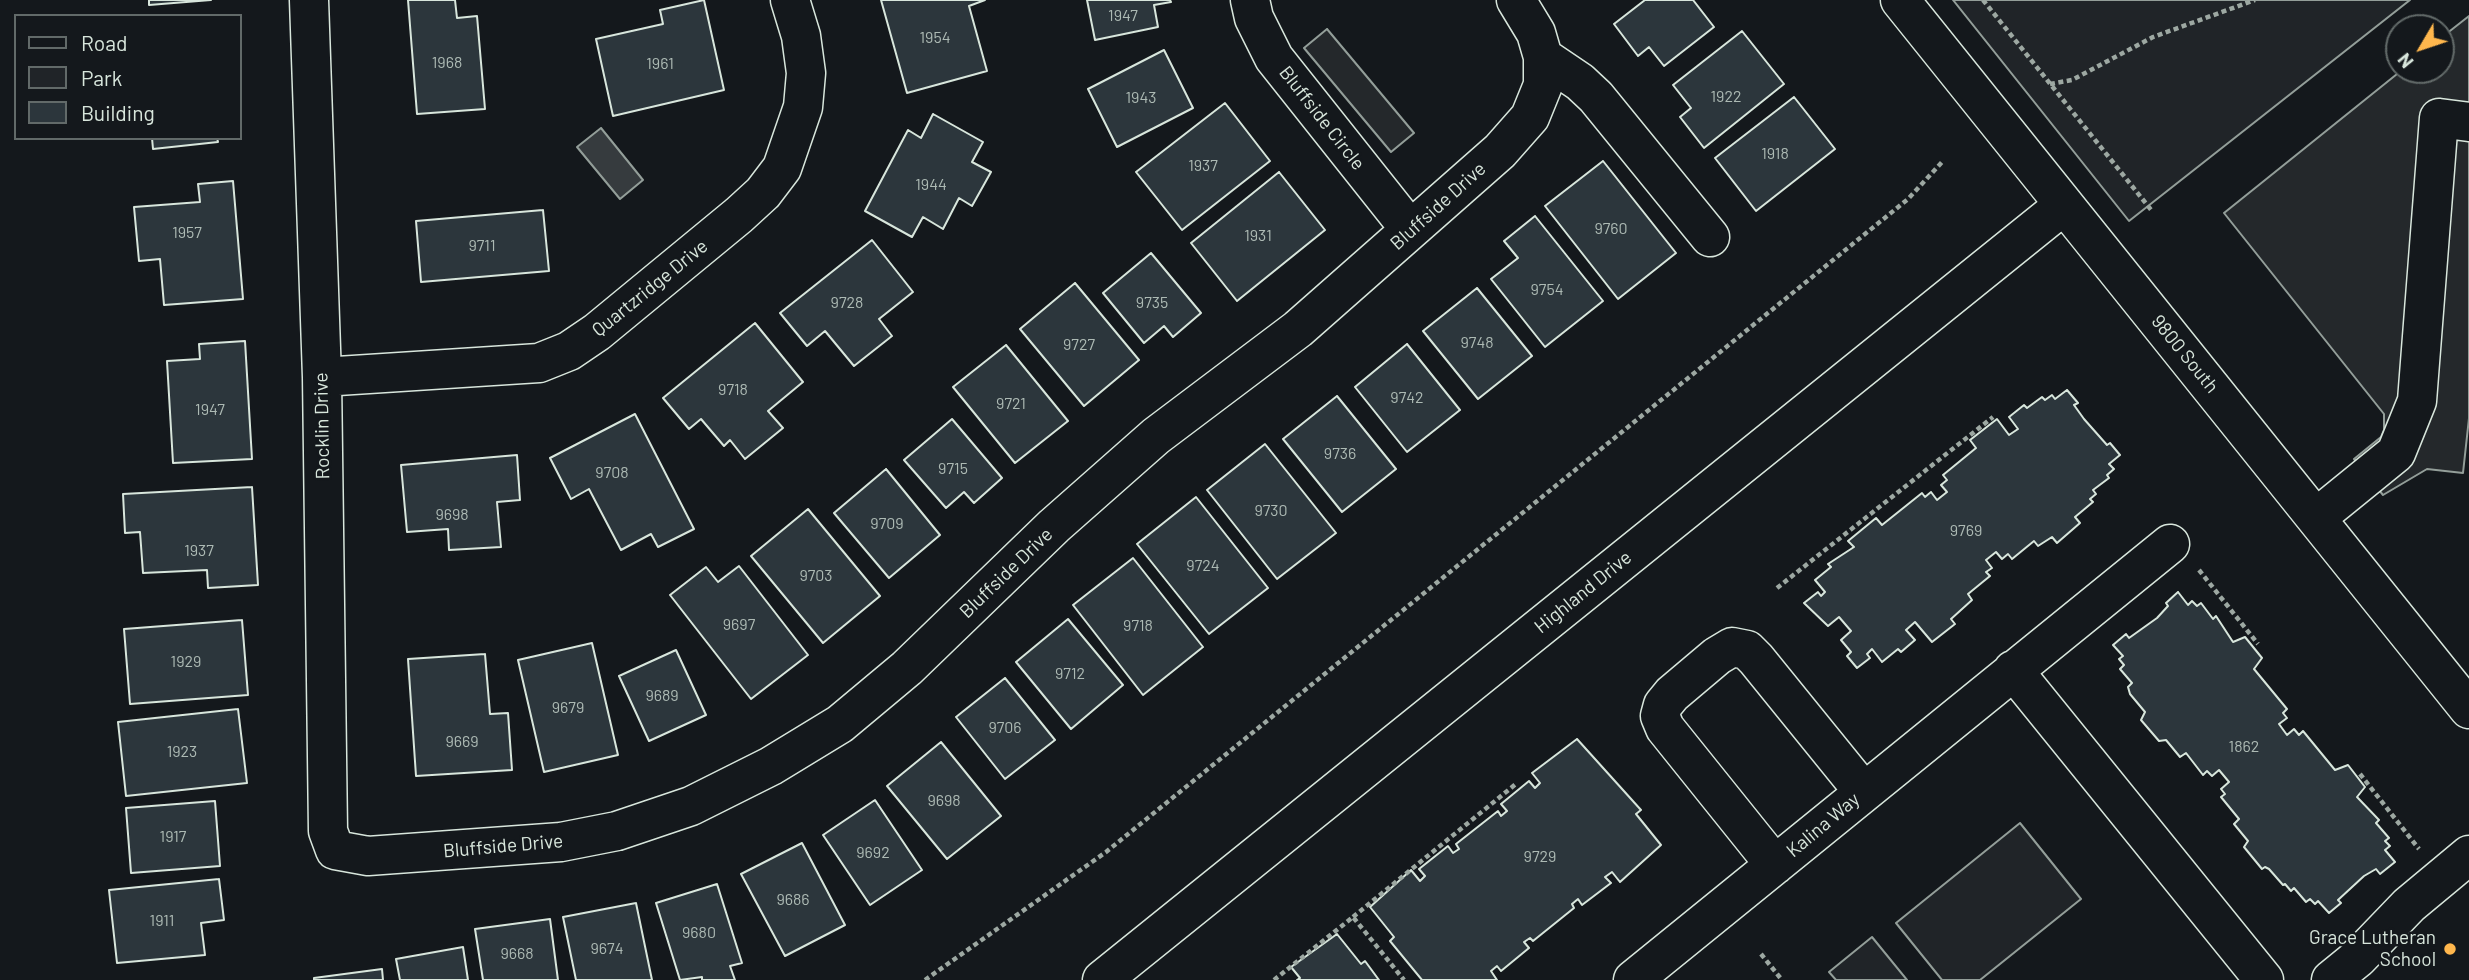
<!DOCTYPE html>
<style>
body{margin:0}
#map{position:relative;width:2469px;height:980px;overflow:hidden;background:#14181c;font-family:Barlow,sans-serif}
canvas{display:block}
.legend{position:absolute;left:14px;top:14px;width:228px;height:126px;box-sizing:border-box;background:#14181c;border:2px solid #626a69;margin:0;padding:9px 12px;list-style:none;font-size:21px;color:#d8e6dc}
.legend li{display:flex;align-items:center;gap:14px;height:35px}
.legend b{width:35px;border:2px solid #626a69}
.north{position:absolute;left:2385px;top:14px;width:70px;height:70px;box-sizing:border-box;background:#14181c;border:2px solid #626a69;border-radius:50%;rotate:231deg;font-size:19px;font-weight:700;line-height:28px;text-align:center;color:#d8e6dc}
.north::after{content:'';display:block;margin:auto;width:24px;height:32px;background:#ffb74d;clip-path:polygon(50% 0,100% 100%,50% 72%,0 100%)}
</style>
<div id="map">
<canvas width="2469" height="980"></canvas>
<ul class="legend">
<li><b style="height:9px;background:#14181c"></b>Road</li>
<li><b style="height:19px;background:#202428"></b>Park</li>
<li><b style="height:19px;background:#2c363c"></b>Building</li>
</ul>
<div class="north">N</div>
</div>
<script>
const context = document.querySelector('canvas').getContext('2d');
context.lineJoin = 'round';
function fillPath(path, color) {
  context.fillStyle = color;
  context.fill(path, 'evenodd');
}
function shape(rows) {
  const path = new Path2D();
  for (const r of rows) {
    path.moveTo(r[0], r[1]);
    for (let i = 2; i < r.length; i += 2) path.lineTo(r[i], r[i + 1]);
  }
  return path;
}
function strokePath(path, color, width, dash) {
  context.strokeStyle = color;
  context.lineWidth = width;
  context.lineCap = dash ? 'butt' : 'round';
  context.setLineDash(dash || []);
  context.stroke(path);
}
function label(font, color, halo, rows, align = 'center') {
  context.font = font + ' Barlow,sans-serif';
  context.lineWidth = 5;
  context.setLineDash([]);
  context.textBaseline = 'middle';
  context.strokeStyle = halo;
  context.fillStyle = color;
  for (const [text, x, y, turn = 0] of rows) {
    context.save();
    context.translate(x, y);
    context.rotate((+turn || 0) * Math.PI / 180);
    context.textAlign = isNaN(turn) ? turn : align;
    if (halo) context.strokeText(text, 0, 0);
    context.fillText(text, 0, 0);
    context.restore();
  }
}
const green = shape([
 [1953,0,2410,0,2129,221,1953,0],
 [2020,823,2081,899,1980,980,1942,980,1896,923,2020,823],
 [1872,937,1907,980,1836,980,1829,972,1872,937]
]);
fillPath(green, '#202428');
strokePath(green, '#939e99', 2);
const parking = shape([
 [2469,16,2469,418,2463,473,2427,469,2383,495,2354,459,2381,437,2384,430,2384,414,2224,213,2402,70,2441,70,2441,38,2469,16],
 [1327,29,1414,133,1391,152,1304,48,1327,29]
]);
fillPath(parking, '#24282b');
strokePath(parking, '#939e99', 2);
const water = shape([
 [601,128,643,180,620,199,577,147,601,128]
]);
fillPath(water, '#363b3e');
strokePath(water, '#939e99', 2);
const building = shape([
 [149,0,211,0,149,5,149,0],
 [408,0,455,0,457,18,477,16,485,109,417,114,408,0],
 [704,0,724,90,613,116,596,39,663,24,660,10,704,0],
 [881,0,985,0,969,6,987,71,907,93,881,0],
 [1087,0,1170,0,1171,2,1154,5,1158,27,1095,40,1087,0],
 [1645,0,1693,0,1714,27,1664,66,1649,47,1638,56,1614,24,1645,0],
 [1742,31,1784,84,1704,148,1680,117,1691,108,1673,85,1742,31],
 [1164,50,1193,108,1117,147,1088,89,1164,50],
 [1794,97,1835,149,1756,211,1715,158,1794,97],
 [1225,103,1270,161,1182,230,1136,172,1225,103],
 [933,114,983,142,972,162,991,172,972,206,959,198,943,229,923,217,912,237,865,211,908,130,921,138,933,114],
 [152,138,217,138,218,142,153,149,152,138],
 [1603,161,1676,253,1618,299,1545,206,1603,161],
 [1279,172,1325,230,1237,301,1191,243,1279,172],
 [233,181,243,299,164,305,160,259,139,261,134,207,200,202,198,184,233,181],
 [543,210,549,271,421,282,416,221,543,210],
 [1535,216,1603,301,1545,347,1491,279,1518,258,1504,241,1535,216],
 [872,240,913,292,879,319,892,336,854,366,825,331,807,346,780,313,872,240],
 [1151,253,1201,313,1173,337,1164,326,1144,343,1103,293,1151,253],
 [1075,283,1139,360,1084,406,1020,329,1075,283],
 [1477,288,1532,356,1478,399,1423,331,1477,288],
 [755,323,803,382,768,411,783,428,745,459,730,440,724,446,701,419,689,429,663,398,755,323],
 [245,341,252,459,173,463,167,361,200,359,199,344,245,341],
 [1407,344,1460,410,1407,452,1355,387,1407,344],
 [1006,345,1068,421,1015,463,953,387,1006,345],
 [2067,390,2078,403,2074,405,2084,419,2107,445,2110,443,2120,455,2109,464,2114,469,2107,475,2109,478,2093,490,2096,494,2090,499,2093,502,2075,517,2080,523,2057,543,2052,537,2038,546,2034,541,2012,559,2008,554,2002,559,1996,552,1986,560,1992,568,1986,572,1990,576,1968,594,1972,600,1951,619,1955,624,1932,642,1915,622,1906,630,1915,640,1901,652,1898,649,1882,662,1872,649,1867,654,1870,658,1857,668,1847,656,1851,652,1841,640,1851,631,1839,617,1828,626,1804,603,1818,592,1821,596,1825,592,1815,580,1831,567,1828,564,1854,547,1848,541,1876,518,1882,525,1922,493,1925,497,1931,492,1937,500,1947,492,1941,485,1947,480,1943,475,1976,448,1970,440,1997,419,2009,435,2018,429,2009,417,2024,405,2027,408,2042,397,2045,400,2052,395,2055,399,2067,390],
 [1337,396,1396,469,1342,512,1283,439,1337,396],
 [635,414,694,529,658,547,651,534,621,550,589,489,571,499,550,458,635,414],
 [952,419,1002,478,974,503,964,492,946,508,904,460,952,419],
 [1265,444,1336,533,1277,579,1207,490,1265,444],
 [517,455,520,500,497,502,501,547,449,550,448,529,407,532,401,465,517,455],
 [886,469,940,535,889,578,834,513,886,469],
 [252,487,258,585,208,588,207,570,143,573,140,532,125,533,123,494,252,487],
 [1196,497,1268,588,1209,634,1137,544,1196,497],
 [808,509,880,596,823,643,751,556,808,509],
 [1133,558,1203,647,1143,695,1073,605,1133,558],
 [739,566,808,655,751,699,670,595,706,567,718,582,739,566],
 [2178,592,2188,605,2192,601,2197,606,2201,603,2213,619,2216,616,2233,642,2245,637,2262,658,2254,669,2287,709,2283,713,2287,718,2279,724,2287,735,2294,729,2299,735,2303,731,2335,770,2348,765,2365,787,2357,797,2379,820,2376,823,2389,838,2385,841,2390,846,2385,850,2395,862,2380,874,2376,869,2364,876,2338,900,2341,903,2329,913,2318,901,2315,904,2310,899,2306,902,2294,888,2291,891,2285,884,2283,885,2269,869,2265,867,2262,869,2244,847,2248,841,2234,824,2239,819,2221,797,2225,794,2221,789,2229,782,2219,770,2212,776,2207,771,2203,775,2186,753,2180,757,2166,740,2159,741,2141,720,2145,712,2130,694,2128,687,2132,683,2120,669,2124,665,2119,659,2123,656,2113,645,2126,634,2129,638,2157,618,2168,606,2166,603,2178,592],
 [1068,619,1123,685,1071,729,1016,662,1068,619],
 [242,620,248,695,130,704,124,629,242,620],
 [592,643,618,755,544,772,518,660,592,643],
 [676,650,706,715,649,741,619,676,676,650],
 [485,654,490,714,508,713,512,770,416,776,408,659,485,654],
 [1005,678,1055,740,1005,779,956,717,1005,678],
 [238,709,247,783,126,796,118,722,238,709],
 [1577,739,1641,810,1636,814,1661,845,1620,882,1612,872,1605,877,1611,883,1582,905,1578,899,1572,904,1574,908,1533,941,1530,938,1524,942,1529,948,1501,971,1497,966,1491,971,1497,980,1422,980,1390,941,1394,937,1370,907,1411,870,1420,881,1425,876,1419,869,1448,846,1453,853,1459,849,1456,844,1498,811,1501,816,1507,811,1501,804,1529,781,1535,788,1540,783,1532,773,1577,739],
 [941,742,1001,816,947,859,887,786,941,742],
 [875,800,922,870,870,905,823,835,875,800],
 [215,801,220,866,131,873,126,808,215,801],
 [802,843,845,925,785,956,741,874,802,843],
 [219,879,224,920,201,923,205,955,117,963,109,890,219,879],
 [717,884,742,963,730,966,735,980,702,980,702,977,680,980,656,903,717,884],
 [636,903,652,980,576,980,563,917,636,903],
 [550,919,558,980,483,980,475,929,550,919],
 [1337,934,1361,964,1365,961,1379,980,1297,980,1300,978,1291,967,1337,934],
 [463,947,468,980,400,980,396,959,463,947],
 [382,969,383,980,314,980,314,978,382,969]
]);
fillPath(building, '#2c363c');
strokePath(building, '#d8e6dc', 2);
const minor = shape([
 [309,0,322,377,328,831,335,850,368,856,561,842,617,831,691,806,771,766,840,724,907,668,1054,526,1156,436,1298,329,1500,151,1530,117,1543,85,1543,57,1536,33,1516,0],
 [1250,0,1254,18,1274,58,1409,228],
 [1900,0,2469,709],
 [1543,57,1580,82,1596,97,1710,237],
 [322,377,539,363,569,351,597,332,739,215,763,193,782,168,803,107,806,73,801,36,790,0],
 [2316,518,2396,453,2417,401,2439,118,2469,122],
 [2013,670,2264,980],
 [1775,865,1665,728,1660,716,1663,705,1672,694,1717,656,1732,647,1747,650,1756,659,1863,791],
 [1102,980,2064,205],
 [1633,980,2170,544],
 [2331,980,2358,958,2409,905,2469,855]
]);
strokePath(minor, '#d8e6dc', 41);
strokePath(shape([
 [1983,0,2152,211],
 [2050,84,2072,80,2153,37,2255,0],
 [2199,570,2258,644],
 [1777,588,1993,417],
 [2360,774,2419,849],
 [1353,917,1517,783],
 [1761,954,1782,980],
 [925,980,1106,852,1908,199,1943,161],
 [1274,980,1353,917,1404,980]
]), '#9da8a2', 4.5, [5, 3.5]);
strokePath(minor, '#14181c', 38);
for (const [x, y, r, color] of [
 [2450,949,7,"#ffb74d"]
]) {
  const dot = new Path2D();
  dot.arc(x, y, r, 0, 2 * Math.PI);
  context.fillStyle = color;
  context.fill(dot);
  strokePath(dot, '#14181c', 2.5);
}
label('16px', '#adbab4', null, [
 ["1947",1123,16],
 ["1954",935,38],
 ["1968",447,63],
 ["1961",660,64],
 ["1922",1726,97],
 ["1943",1141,98],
 ["1918",1775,154],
 ["1937",1203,166],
 ["1944",931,185],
 ["9760",1611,229],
 ["1957",187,233],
 ["1931",1258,236],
 ["9711",482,246],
 ["9754",1547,290],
 ["9728",847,303],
 ["9735",1152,303],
 ["9748",1477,343],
 ["9727",1079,345],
 ["9718",733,390],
 ["9742",1407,398],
 ["9721",1011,404],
 ["1947",210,410],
 ["9736",1340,454],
 ["9715",953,469],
 ["9708",612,473],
 ["9730",1271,511],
 ["9698",452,515],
 ["9709",887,524],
 ["9769",1966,531],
 ["1937",199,551],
 ["9724",1203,566],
 ["9703",816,576],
 ["9697",739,625],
 ["9718",1138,626],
 ["1929",186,662],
 ["9712",1070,674],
 ["9689",662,696],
 ["9679",568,708],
 ["9706",1005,728],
 ["9669",462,742],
 ["1862",2244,747],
 ["1923",182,752],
 ["9698",944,801],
 ["1917",173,837],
 ["9692",873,853],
 ["9729",1540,857],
 ["9686",793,900],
 ["1911",162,921],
 ["9680",699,933],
 ["9674",607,949],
 ["9668",517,954]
]);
label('19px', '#d8e6dc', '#14181c', [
 ["Bluffside Circle",1322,118,52],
 ["Bluffside Drive",1438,206,-42],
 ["Quartzridge Drive",650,288,-39],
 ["9800 South",2185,354,51],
 ["Rocklin Drive",322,426,-91],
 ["Bluffside Drive",1006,573,-44],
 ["Highland Drive",1583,592,-39],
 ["Kalina Way",1823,825,-40],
 ["Bluffside Drive",503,846,-5]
]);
label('19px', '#d8e6dc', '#14181c', [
 ["Grace Lutheran",2436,938],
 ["School",2436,960]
], 'right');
</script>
